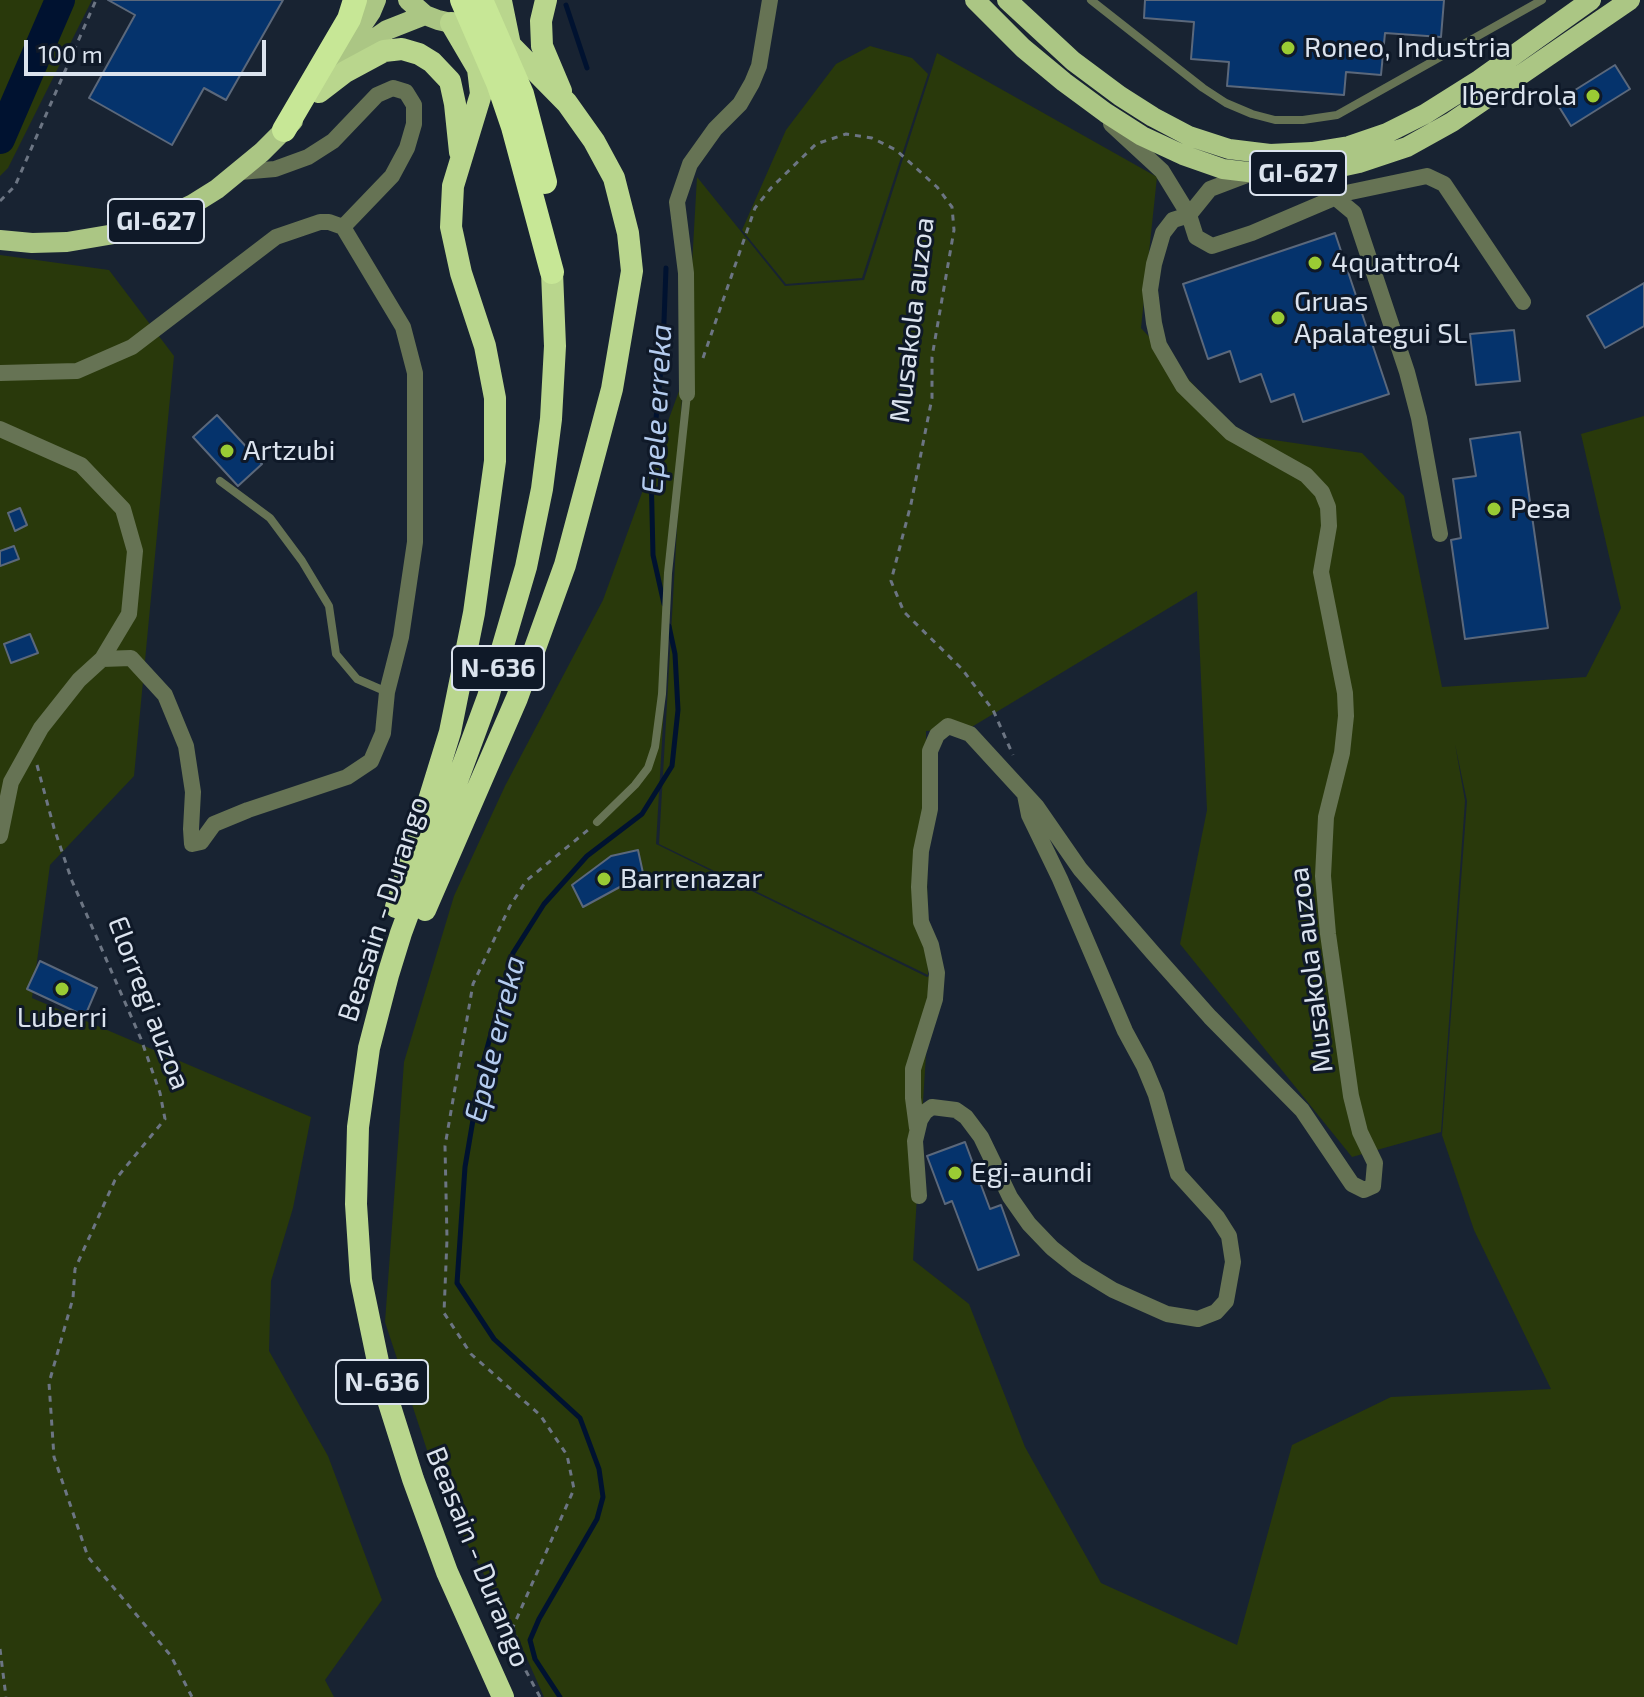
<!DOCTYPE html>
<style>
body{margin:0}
#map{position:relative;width:1644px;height:1697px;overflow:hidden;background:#182332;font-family:"Exo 2",sans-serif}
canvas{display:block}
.scale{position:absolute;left:24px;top:40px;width:242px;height:36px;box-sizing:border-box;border:4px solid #dbe3ee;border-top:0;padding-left:10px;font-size:24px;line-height:28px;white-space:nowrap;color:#dbe3ee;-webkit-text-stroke:6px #0f1928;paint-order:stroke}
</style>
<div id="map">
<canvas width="1644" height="1697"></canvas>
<div class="scale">100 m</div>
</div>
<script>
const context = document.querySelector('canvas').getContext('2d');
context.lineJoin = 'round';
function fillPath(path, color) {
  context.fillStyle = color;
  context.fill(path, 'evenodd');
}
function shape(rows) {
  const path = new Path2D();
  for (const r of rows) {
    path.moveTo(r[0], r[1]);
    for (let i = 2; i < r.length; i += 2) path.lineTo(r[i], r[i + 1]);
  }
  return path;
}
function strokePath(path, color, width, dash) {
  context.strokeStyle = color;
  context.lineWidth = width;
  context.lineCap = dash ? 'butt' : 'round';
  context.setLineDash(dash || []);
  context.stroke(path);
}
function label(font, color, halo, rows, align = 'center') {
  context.font = font + ' "Exo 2",sans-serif';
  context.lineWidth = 6;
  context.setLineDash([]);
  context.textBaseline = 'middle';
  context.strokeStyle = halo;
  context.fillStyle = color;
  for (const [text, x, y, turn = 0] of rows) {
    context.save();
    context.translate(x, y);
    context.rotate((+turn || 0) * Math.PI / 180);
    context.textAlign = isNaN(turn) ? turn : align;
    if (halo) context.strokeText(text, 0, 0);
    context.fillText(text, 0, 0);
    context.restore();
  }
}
fillPath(shape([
 [0,0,92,0,8,168,0,176],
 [870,46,912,58,928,74,862,278,786,284,742,230,786,130,836,64],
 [937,53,1157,177,1141,328,1240,435,1362,453,1404,496,1442,687,1586,677,1621,608,1581,434,1644,416,1644,1697,544,1697,513,1627,444,1502,385,1322,404,1062,454,896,505,786,603,600,683,380,656,844,927,977,931,975,913,1260,969,1304,1025,1447,1101,1583,1237,1645,1292,1445,1391,1397,1551,1389,1474,1230,1442,1135,1467,801,1455,744,1465,801,1441,1132,1352,1157,1180,944,1207,810,1197,591,970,728,926,731,928,975,659,844,697,177,785,286,864,280],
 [0,255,109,270,174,356,134,776,50,865,32,998,311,1117,293,1208,271,1281,269,1351,328,1456,382,1600,325,1680,334,1697,0,1697]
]), '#29390b');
strokePath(shape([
 [566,5,587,68],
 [664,604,653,555,651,469,663,348,666,268],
 [560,1697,535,1659,530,1640,539,1619,597,1519,603,1497,599,1469,580,1418,494,1339,457,1283,465,1167,482,1067,513,953,544,904,587,856,642,814,672,766,678,710,675,654,669,626]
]), '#001230', 5);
strokePath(shape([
 [0,139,60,0]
]), '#001230', 30);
const building = shape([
 [108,0,283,0,226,100,204,88,172,145,89,98,135,15,108,0],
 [1145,0,1444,0,1441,37,1385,33,1381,75,1346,72,1344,95,1227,86,1229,62,1191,59,1194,22,1144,18,1145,0],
 [1615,65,1630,89,1571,126,1556,102,1615,65],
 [1335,233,1389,394,1303,422,1294,394,1271,402,1261,374,1240,382,1230,351,1208,359,1183,284,1335,233],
 [1644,283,1644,326,1605,348,1587,316,1644,283],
 [1514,330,1520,381,1476,385,1470,334,1514,330],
 [217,415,262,464,238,486,193,437,217,415],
 [1520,432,1548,628,1465,639,1451,540,1461,538,1453,479,1476,476,1470,439,1520,432],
 [20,508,27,525,15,531,8,513,20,508],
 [14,546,19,559,0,566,0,551,14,546],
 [30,634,38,653,11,663,4,644,30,634],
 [638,850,643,873,629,876,629,882,583,907,572,885,611,856,638,850],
 [40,961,97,988,85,1016,27,989,40,961],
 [965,1142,990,1209,1001,1205,1019,1255,978,1270,952,1201,945,1204,927,1156,965,1142]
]);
fillPath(building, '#05336c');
strokePath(building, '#5b687b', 2);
strokePath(shape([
 [0,201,15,186,96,0],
 [703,358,755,208,771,188,816,144,846,134,872,138,896,150,937,187,952,207,954,230,932,357,932,398,911,504,891,581,904,612,962,669,993,710,1013,755],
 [37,765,54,828,72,881,141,1039,160,1093,165,1119,115,1180,75,1269,73,1298,49,1383,54,1457,88,1557,171,1656,192,1697],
 [0,1649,6,1697],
 [540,1697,526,1671,513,1627,574,1489,567,1455,540,1415,471,1354,444,1313,447,1239,445,1146,473,984,510,906,526,881,588,830]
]), '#6c7583', 3, [6, 6]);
strokePath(shape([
 [1091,0,1203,88,1226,103,1252,114,1275,120,1303,120,1337,115,1542,0],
 [220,481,270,518,302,561,329,606,336,654,357,679,387,692],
 [597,822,635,785,648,768,655,747,662,694,668,573,687,394]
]), '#667354', 8);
strokePath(shape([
 [1111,124,1162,171,1189,215,1196,237,1212,246,1252,233,1346,193,1427,176,1444,184,1523,302],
 [1336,198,1354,213,1407,372,1419,418,1440,534],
 [0,373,77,371,132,347,276,237,320,222,329,222,343,227,392,176,407,148,414,124,414,105,406,92,393,88,377,95,333,141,308,157,275,169,240,172],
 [687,394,686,273,677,202,690,164,715,129,740,104,752,83,759,66,770,0],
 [0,429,81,465,123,509,135,551,129,614,102,659],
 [0,836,11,782,41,728,79,680,102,659,131,658,165,695,186,746,193,792,191,829,192,844,201,842,214,824,248,810,347,777,371,761,383,733,387,692,401,637,415,542,415,373,403,327,343,227],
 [917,1128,913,1098,913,1069,935,999,937,973,931,945,921,922,919,887,921,851,930,809,930,751,937,735,948,726,970,734,1037,807,1080,869,1153,953,1210,1017,1302,1110,1352,1184,1364,1190,1373,1186,1375,1163,1360,1132,1351,1096,1328,934,1323,876,1326,817,1342,753,1346,716,1345,693,1321,572,1329,526,1328,507,1322,492,1306,475,1231,433,1183,386,1159,345,1154,323,1150,290,1154,264,1163,233,1173,220,1189,215,1210,189,1252,173],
 [919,1196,915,1141,920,1120,925,1112,932,1107,956,1110,966,1117,981,1137,1010,1197,1029,1224,1052,1248,1077,1268,1113,1290,1167,1314,1198,1319,1216,1312,1226,1301,1233,1262,1229,1236,1217,1217,1178,1174,1156,1095,1144,1066,1125,1031,1060,879,1029,815,1025,795]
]), '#667354', 16);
strokePath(shape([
 [408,0,425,15,438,20,451,23,468,21],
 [975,0,1023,48,1064,82,1106,113,1142,136,1183,155,1223,169,1265,174,1313,173,1359,163,1407,147,1452,122,1630,0],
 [1007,0,1073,61,1120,96,1153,117,1189,136,1229,149,1270,154,1312,152,1349,146,1387,133,1425,114,1479,80,1591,0],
 [340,58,371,12,376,0],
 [340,71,367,44,387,30,425,15],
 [0,240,32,243,67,242,126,232,151,224,193,204,217,189,262,152,293,121]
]), '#abc684', 20);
strokePath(shape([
 [546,0,541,21,542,46,561,91],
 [319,92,345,72,384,51,402,49,419,54,432,62,450,81,455,104,460,152],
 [396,907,450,732,474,613,495,461,495,398,485,346,461,273,451,227,453,186,481,94,478,69,451,23],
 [425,910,517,698,565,565,612,389,632,271,628,233,614,178,594,141,567,103,510,45,501,1],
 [503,1697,447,1572,413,1479,382,1381,361,1280,356,1204,358,1127,369,1048,388,975,401,933,488,697,526,567,542,489,551,419,555,346,552,272]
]), '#b9d68d', 22);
strokePath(shape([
 [462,0,498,83,513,127,552,272],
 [481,0,522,94,545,182],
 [284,130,349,19,355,0]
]), '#c7e796', 24);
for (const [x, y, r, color] of [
 [1288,48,8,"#9acb34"],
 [1593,96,8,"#9acb34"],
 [1315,263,8,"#9acb34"],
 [1278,318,8,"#9acb34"],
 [227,451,8,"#9acb34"],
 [1494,509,8,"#9acb34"],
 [604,879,8,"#9acb34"],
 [62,989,8,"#9acb34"],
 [955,1173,8,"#9acb34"]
]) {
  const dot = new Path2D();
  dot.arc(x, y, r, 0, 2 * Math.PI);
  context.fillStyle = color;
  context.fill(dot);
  strokePath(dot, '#0f1928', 3);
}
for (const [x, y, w] of [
 [1298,173,96],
 [156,221,96],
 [498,668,92],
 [382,1382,92]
]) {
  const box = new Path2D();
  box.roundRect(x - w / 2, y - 22, w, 44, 6);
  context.fillStyle = '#0f1928';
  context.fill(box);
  strokePath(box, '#dbe3ee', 2);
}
label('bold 26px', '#dbe3ee', null, [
 ["GI-627",1298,173],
 ["GI-627",156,221],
 ["N-636",498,668],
 ["N-636",382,1382]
]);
label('28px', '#dbe3ee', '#0f1928', [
 ["Roneo, Industria",1304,48],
 ["Iberdrola",1577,96,"right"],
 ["4quattro4",1331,263],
 ["Gruas",1294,302],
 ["Apalategui SL",1294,334],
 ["Artzubi",243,451],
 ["Pesa",1510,509],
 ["Barrenazar",620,879],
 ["Luberri",62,1018,"center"],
 ["Egi-aundi",971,1173]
], 'left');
label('28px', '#dbe3ee', '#0f1928', [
 ["Musakola auzoa",912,320,-83],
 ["Beasain - Durango",383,909,-72],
 ["Musakola auzoa",1311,970,-97],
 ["Elorregi auzoa",149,1003,69],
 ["Beasain - Durango",478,1557,68]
]);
label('italic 30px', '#b4ccef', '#0f1928', [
 ["Epele erreka",657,409,-87],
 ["Epele erreka",495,1039,-76]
]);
</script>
